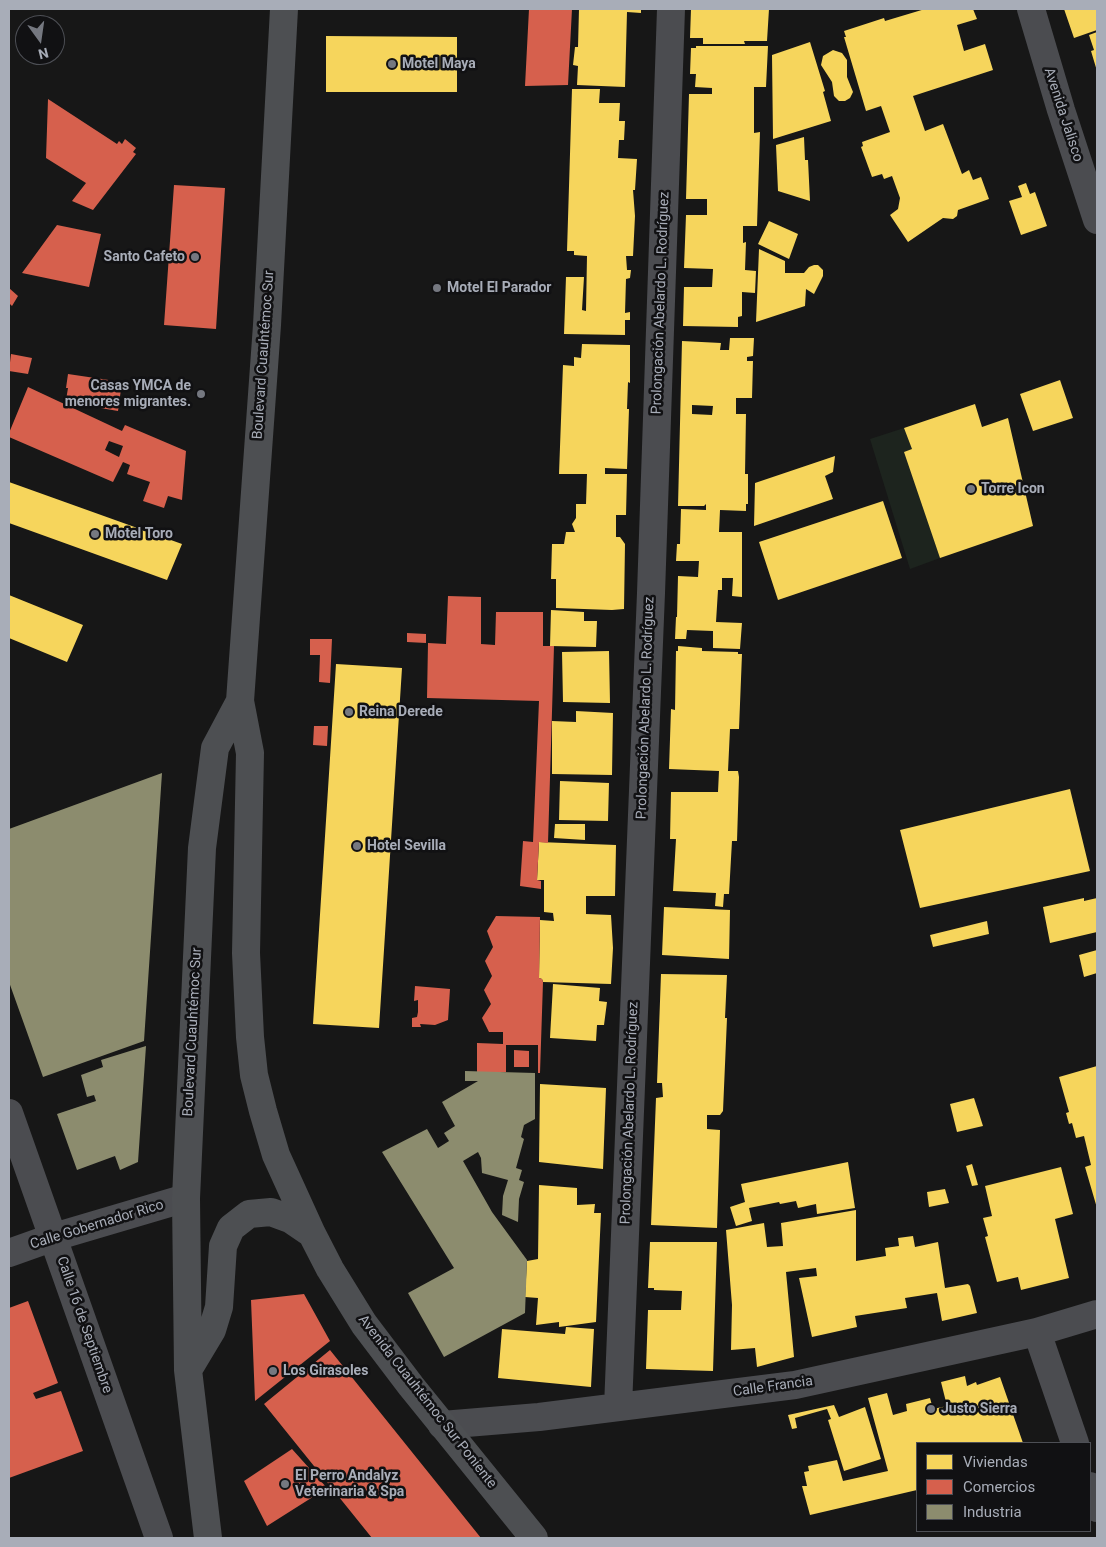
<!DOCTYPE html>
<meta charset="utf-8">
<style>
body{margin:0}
#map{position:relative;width:1106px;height:1547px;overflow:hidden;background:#171717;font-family:Roboto,sans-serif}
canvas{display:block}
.frame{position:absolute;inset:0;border:10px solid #a8adb8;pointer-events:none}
.legend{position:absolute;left:916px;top:1442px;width:175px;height:90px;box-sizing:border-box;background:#111113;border:1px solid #4d4f55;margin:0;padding:6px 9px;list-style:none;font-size:15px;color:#a8adb8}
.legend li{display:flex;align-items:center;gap:10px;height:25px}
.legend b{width:25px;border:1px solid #4d4f55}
.north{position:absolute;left:15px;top:15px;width:50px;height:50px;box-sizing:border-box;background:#111113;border:1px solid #4d4f55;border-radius:50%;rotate:166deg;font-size:14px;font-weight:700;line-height:20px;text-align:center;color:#a8adb8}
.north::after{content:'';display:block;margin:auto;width:18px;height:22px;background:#757880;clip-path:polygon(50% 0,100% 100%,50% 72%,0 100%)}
</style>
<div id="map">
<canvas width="1106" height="1547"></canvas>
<div class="frame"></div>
<ul class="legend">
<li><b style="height:14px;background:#f6d55c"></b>Viviendas</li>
<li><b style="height:14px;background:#d6604d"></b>Comercios</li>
<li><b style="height:14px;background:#8c8c6e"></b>Industria</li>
</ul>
<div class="north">N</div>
</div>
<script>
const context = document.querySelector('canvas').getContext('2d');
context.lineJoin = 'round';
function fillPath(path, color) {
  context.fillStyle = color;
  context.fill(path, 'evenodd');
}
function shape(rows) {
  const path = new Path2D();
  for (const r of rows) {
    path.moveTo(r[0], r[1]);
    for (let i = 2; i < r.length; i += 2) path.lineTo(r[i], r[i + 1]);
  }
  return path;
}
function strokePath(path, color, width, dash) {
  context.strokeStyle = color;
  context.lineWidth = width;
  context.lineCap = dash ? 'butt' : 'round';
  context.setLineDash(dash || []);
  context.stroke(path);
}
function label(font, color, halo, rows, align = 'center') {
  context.font = font + ' Roboto,sans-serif';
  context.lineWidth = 5;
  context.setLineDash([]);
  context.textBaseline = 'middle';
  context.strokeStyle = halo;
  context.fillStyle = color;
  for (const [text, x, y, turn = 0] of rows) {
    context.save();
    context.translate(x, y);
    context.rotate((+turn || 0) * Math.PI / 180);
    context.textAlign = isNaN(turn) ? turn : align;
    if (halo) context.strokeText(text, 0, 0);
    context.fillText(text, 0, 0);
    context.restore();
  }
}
fillPath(shape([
 [904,428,912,449,905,452,940,558,910,569,870,439]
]), '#1d241e');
fillPath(shape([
 [579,9,641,9,641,13,627,12,625,87,577,85,578,66,573,65,575,47,578,47],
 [691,9,769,9,767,41,744,41,745,44,703,44,703,38,690,38],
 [925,9,973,9,977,19,957,25,964,51,985,44,993,70,913,96,925,131,943,124,962,174,969,170,973,180,981,177,989,199,958,210,957,216,953,219,943,218,908,242,890,215,898,209,900,198,892,176,884,179,882,174,872,177,861,147,863,146,862,142,890,132,881,106,866,111,844,37,846,37,844,31,884,18,885,21],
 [1064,9,1097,9,1097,30,1074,38],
 [1097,32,1097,71,1091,51,1094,50,1089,35],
 [326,36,457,37,457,92,326,92],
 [810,42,825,91,823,92,831,121,773,139,772,55],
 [696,46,768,46,766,87,754,87,754,133,760,132,757,226,743,226,743,243,746,242,745,270,756,271,755,293,742,292,742,316,738,317,738,327,683,326,684,287,712,287,713,269,684,268,686,215,707,215,707,199,686,199,689,94,712,94,712,88,695,87,696,74,690,74,691,48,696,48],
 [833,50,842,53,847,60,847,77,853,92,850,98,845,101,839,101,834,96,832,82,821,65,823,56],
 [572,89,600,89,599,103,620,103,619,121,625,121,624,140,619,140,618,158,637,159,635,190,633,190,635,216,633,256,626,256,627,270,631,270,630,278,626,279,625,313,630,312,630,320,625,320,625,335,564,334,566,277,584,277,582,310,586,311,587,256,574,255,574,251,567,251],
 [804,137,805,160,808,160,810,201,778,191,776,145],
 [1026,183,1030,194,1035,192,1047,226,1021,235,1009,201,1022,197,1018,186],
 [769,221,798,234,789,259,758,244],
 [759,249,785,261,785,273,804,273,809,267,814,265,818,265,823,270,823,276,814,294,806,289,805,306,756,322],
 [730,338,754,338,753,356,747,357,747,361,753,361,752,398,736,398,736,414,746,414,745,474,748,474,748,504,746,504,746,511,720,510,719,532,742,532,742,597,732,596,733,578,722,578,722,590,718,590,716,622,742,623,740,649,713,648,713,631,687,630,686,639,675,639,676,617,677,617,678,576,698,577,699,561,676,561,677,544,680,544,681,509,706,510,706,504,704,506,678,506,682,341,721,343,720,350,729,350],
 [692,405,713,406,712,415,692,414],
 [582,344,630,345,630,383,628,382,627,409,629,409,627,469,605,468,605,474,627,474,626,515,616,515,616,537,620,537,625,544,624,609,612,610,556,608,556,579,551,579,552,544,564,544,566,532,575,532,572,524,576,518,576,504,586,504,587,474,559,474,563,365,574,366,574,357,581,358],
 [1060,380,1073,418,1033,431,1020,394],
 [975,404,982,427,1008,418,1033,526,940,558,904,452,912,449,904,428],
 [835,456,833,472,825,476,833,499,754,526,755,483],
 [9,482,182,544,167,580,9,523],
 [883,501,902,558,778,600,759,542],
 [9,595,83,625,67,662,9,638],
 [551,610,584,612,584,621,597,621,596,647,550,646],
 [678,646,702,648,702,651,738,652,738,654,742,654,739,729,730,729,728,771,738,771,739,777,737,841,732,841,729,894,724,894,723,907,715,906,716,893,673,891,676,839,670,839,671,792,718,792,719,771,669,769,671,709,675,710,676,651,678,651],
 [609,651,610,703,563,702,562,652],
 [336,664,402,668,379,1028,313,1024],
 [576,711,613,713,612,775,552,774,552,721,576,722],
 [560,781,609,783,608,821,559,820],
 [1070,789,1090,871,920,908,900,830],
 [555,824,585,824,585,840,554,838],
 [539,842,616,845,615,896,586,896,586,914,611,915,613,948,611,984,543,982,542,979,539,978,540,920,554,921,553,913,544,912,544,880,537,880],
 [1084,898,1084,901,1097,898,1097,932,1050,943,1043,907],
 [664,907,730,910,729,959,662,955],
 [987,921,989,934,933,947,930,935],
 [1097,950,1097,973,1084,977,1079,955],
 [661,974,727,975,725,1018,727,1018,723,1111,720,1115,707,1115,707,1129,720,1130,717,1228,651,1225,656,1098,663,1097,662,1083,657,1083],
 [553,984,600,988,599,1001,607,1002,604,1025,597,1025,596,1041,550,1038],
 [1097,1066,1097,1208,1085,1167,1091,1165,1084,1136,1076,1138,1072,1123,1069,1124,1066,1113,1069,1112,1059,1077],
 [540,1084,606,1088,603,1169,539,1162],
 [974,1098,983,1126,957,1132,950,1104],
 [848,1162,855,1208,817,1214,816,1204,798,1208,796,1201,780,1204,779,1202,749,1208,752,1221,736,1226,730,1207,745,1202,741,1184],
 [972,1164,978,1185,972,1186,966,1166],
 [1061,1167,1073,1214,1055,1219,1069,1278,1021,1290,1018,1277,997,1282,985,1237,988,1236,983,1218,992,1216,985,1186],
 [539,1185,577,1188,577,1205,595,1204,594,1213,601,1213,596,1322,559,1327,559,1322,536,1325,538,1298,525,1297,527,1261,538,1259],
 [945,1189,949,1203,929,1207,927,1192],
 [856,1210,856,1261,886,1256,885,1248,899,1246,898,1238,913,1236,915,1247,938,1242,945,1288,968,1284,970,1286,977,1313,942,1321,937,1293,905,1298,907,1308,855,1316,857,1327,812,1337,799,1278,817,1276,816,1268,786,1272,794,1357,757,1367,755,1348,731,1350,732,1305,726,1230,764,1223,767,1247,783,1246,781,1223],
 [650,1242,717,1242,713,1371,646,1369,648,1310,681,1310,682,1291,654,1290,654,1288,648,1288],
 [566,1327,594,1329,591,1387,498,1378,502,1329,565,1334],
 [965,1376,967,1386,976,1382,977,1385,1000,1377,1023,1443,917,1443,917,1490,810,1515,802,1486,807,1486,804,1472,809,1471,808,1466,837,1460,843,1481,888,1471,868,1398,887,1393,893,1415,907,1411,906,1404,930,1398,933,1409,947,1406,941,1382],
 [834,1405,839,1417,865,1407,881,1459,844,1471,828,1420,831,1419,827,1409,795,1418,797,1428,792,1429,788,1415]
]), '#f6d55c');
fillPath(shape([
 [529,9,572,9,568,85,525,86],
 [48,99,117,144,119,141,122,144,125,139,136,148,133,152,136,154,93,210,72,201,86,183,46,158],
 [174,185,225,188,216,329,164,325],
 [57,225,101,234,89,287,22,273],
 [9,288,18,296,12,306,9,303],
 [11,354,32,358,28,374,9,371],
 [68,374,122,382,118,411,77,404,66,400,68,388,66,388],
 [28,387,122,431,125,425,186,451,182,500,168,496,164,508,143,501,150,482,127,474,130,465,123,462,113,482,9,437,9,433],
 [109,441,123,446,119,457,105,450],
 [448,596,481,597,481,644,495,645,496,612,543,612,543,646,554,646,548,843,539,842,537,880,541,881,541,889,520,886,523,841,533,842,539,701,427,698,428,643,446,644],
 [407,633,426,634,426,643,407,642],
 [310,639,332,639,330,683,319,682,320,655,310,655],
 [314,726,328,726,327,746,313,745],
 [496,916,540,917,539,978,542,979,543,982,540,1073,538,1073,538,1045,506,1045,506,1072,477,1072,477,1043,503,1044,503,1032,489,1032,482,1018,491,1004,484,990,492,976,485,961,493,947,487,931],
 [415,986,450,989,448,1020,435,1025,420,1024,421,1027,412,1027,412,1018,417,1017,418,1012,418,1000,414,1001],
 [514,1050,529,1051,529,1067,514,1067],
 [304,1294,330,1341,255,1401,251,1300],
 [28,1301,58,1383,33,1393,36,1399,61,1391,83,1451,9,1478,9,1308],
 [330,1350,481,1538,372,1538,264,1404],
 [292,1449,327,1488,267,1526,244,1481]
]), '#d6604d');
fillPath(shape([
 [162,773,144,1041,43,1077,9,982,9,829],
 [146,1046,138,1162,120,1170,115,1156,77,1170,57,1114,96,1101,94,1095,87,1097,81,1075,103,1067,101,1060],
 [465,1071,535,1073,535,1119,524,1125,521,1137,524,1139,516,1168,522,1170,519,1180,524,1182,519,1199,518,1222,502,1215,503,1196,508,1180,482,1173,481,1158,478,1152,463,1161,492,1212,527,1260,525,1313,444,1357,408,1293,454,1268,382,1152,427,1129,438,1148,449,1141,444,1133,455,1126,442,1102,478,1081,465,1081]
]), '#8c8c6e');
strokePath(shape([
 [1031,9,1061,110,1097,220],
 [9,1113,159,1538],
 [9,1253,54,1237,186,1198],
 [1037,1332,1075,1443],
 [618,1407,651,593,671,9],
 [442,1425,539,1417,795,1385,1037,1332,1097,1314],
 [1090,1486,1097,1508]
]), '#4b4c50', 28);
strokePath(shape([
 [284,9,267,325,240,701,250,753,246,953,250,1037,254,1075,263,1111,276,1155,312,1234,330,1269,364,1324,411,1386,534,1538],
 [188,1370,212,1330,219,1307,223,1246,231,1228,249,1214,271,1212,290,1219,312,1234],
 [208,1538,188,1370,186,1198,202,848,215,748,240,701]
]), '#4d4f52', 28);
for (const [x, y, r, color] of [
 [392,64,5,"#757880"],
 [195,257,5,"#757880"],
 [437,288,5,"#757880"],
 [201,394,5,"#757880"],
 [971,489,5,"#757880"],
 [95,534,5,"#757880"],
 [349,712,5,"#757880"],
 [357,846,5,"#757880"],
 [273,1371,5,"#757880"],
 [931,1409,5,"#757880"],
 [285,1484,5,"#757880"]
]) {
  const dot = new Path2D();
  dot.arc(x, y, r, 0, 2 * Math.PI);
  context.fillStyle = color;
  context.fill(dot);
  strokePath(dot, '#111113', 2);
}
label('bold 14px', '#a8adb8', '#111113', [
 ["Motel Maya",402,64],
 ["Santo Cafeto",185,257,"right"],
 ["Motel El Parador",447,288],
 ["Casas YMCA de",191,386,"right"],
 ["menores migrantes.",191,402,"right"],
 ["Torre Icon",981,489],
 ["Motel Toro",105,534],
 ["Reina Derede",359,712],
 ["Hotel Sevilla",367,846],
 ["Los Girasoles",283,1371],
 ["Justo Sierra",941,1409],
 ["El Perro Andalyz",295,1476],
 ["Veterinaria & Spa",295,1492]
], 'left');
label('14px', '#a8adb8', '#111113', [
 ["Avenida Jalisco",1063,115,72],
 ["Prolongación Abelardo L. Rodríguez",661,303,-88],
 ["Boulevard Cuauhtémoc Sur",264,355,-86],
 ["Prolongación Abelardo L. Rodríguez",646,708,-88],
 ["Boulevard Cuauhtémoc Sur",193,1032,-87],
 ["Prolongación Abelardo L. Rodríguez",630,1113,-88],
 ["Calle Gobernador Rico",97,1225,-17],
 ["Calle 16 de Septiembre",84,1325,71],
 ["Calle Francia",773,1387,-8],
 ["Avenida Cuauhtémoc Sur Poniente",427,1402,52]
]);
</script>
